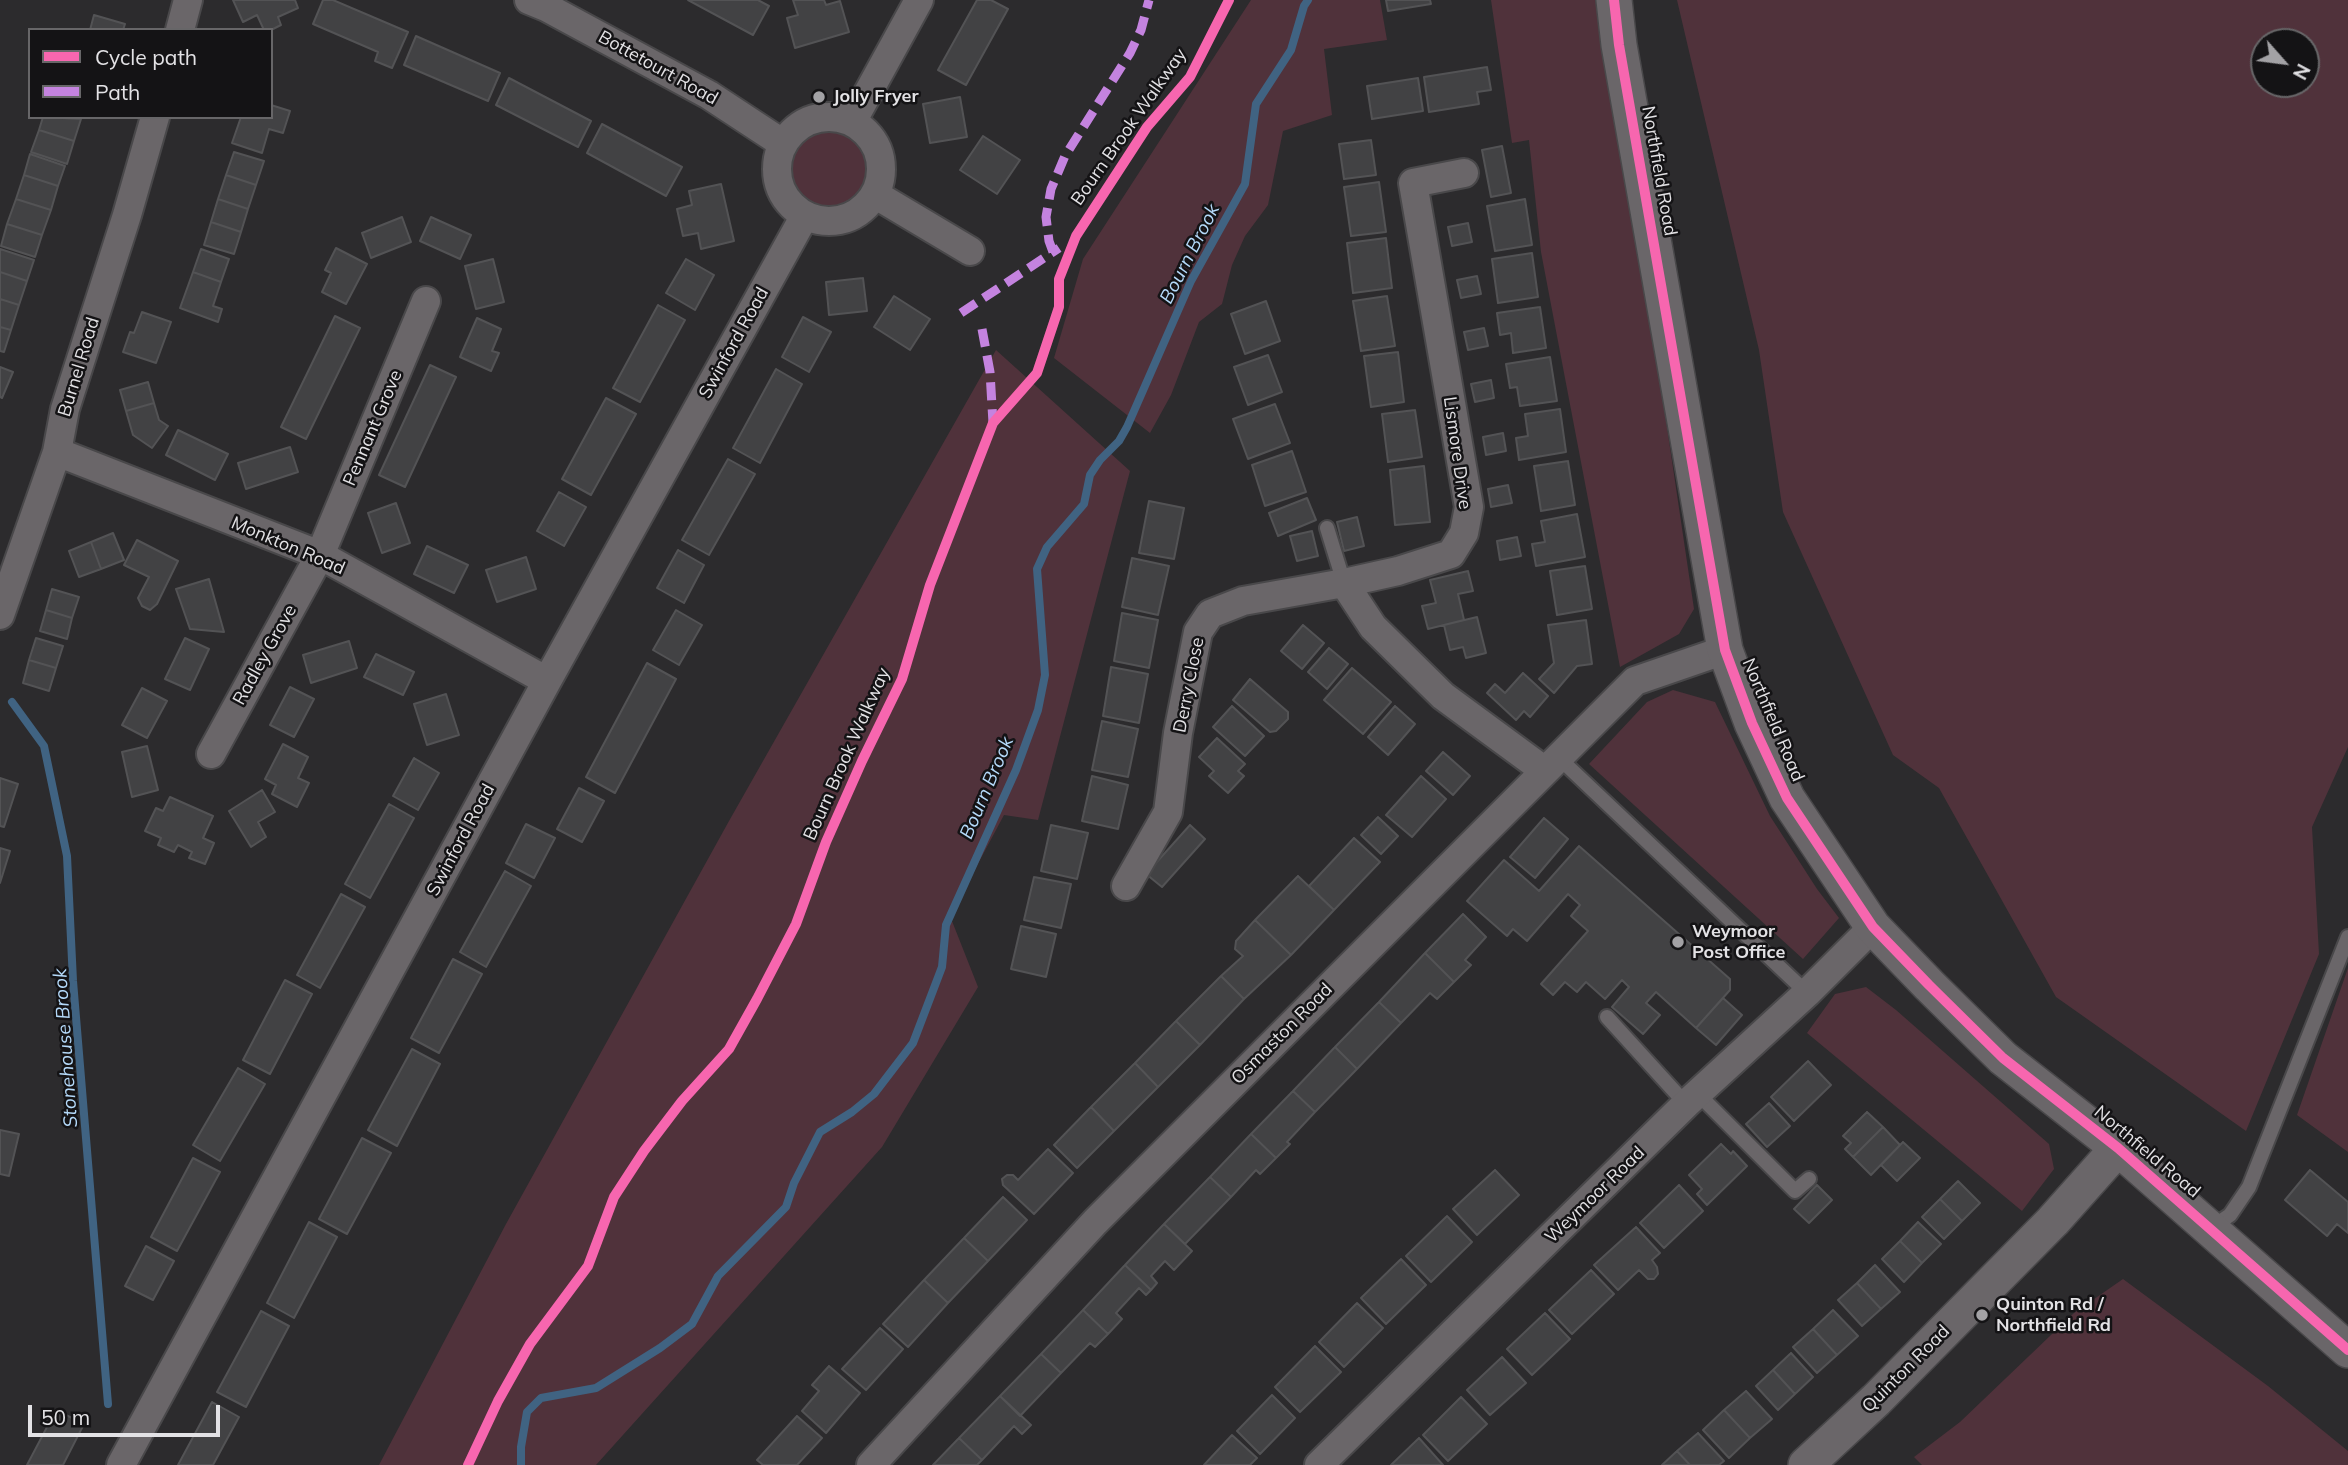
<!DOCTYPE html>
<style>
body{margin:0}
#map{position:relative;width:2348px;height:1465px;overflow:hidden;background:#2c2b2d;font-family:Mulish,sans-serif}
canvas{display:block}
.legend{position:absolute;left:28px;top:28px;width:245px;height:91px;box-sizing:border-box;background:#141315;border:2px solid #676668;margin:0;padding:9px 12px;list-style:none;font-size:21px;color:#e3e2e5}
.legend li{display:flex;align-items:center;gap:14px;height:35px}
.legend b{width:35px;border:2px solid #676668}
.north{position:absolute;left:2250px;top:28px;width:70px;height:70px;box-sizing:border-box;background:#141315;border:2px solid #676668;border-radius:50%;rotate:118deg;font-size:19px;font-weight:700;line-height:28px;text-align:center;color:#e3e2e5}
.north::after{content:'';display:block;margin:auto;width:24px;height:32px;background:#a3a2a5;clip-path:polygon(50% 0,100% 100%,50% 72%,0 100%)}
.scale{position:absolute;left:28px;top:1405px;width:192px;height:32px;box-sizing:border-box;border:4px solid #e3e2e5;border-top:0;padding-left:9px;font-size:21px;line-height:24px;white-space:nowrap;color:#e3e2e5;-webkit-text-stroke:5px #141315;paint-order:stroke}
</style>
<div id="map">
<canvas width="2348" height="1465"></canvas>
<ul class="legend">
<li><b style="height:9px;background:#f766af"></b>Cycle path</li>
<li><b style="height:9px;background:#c483df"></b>Path</li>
</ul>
<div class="north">N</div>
<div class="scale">50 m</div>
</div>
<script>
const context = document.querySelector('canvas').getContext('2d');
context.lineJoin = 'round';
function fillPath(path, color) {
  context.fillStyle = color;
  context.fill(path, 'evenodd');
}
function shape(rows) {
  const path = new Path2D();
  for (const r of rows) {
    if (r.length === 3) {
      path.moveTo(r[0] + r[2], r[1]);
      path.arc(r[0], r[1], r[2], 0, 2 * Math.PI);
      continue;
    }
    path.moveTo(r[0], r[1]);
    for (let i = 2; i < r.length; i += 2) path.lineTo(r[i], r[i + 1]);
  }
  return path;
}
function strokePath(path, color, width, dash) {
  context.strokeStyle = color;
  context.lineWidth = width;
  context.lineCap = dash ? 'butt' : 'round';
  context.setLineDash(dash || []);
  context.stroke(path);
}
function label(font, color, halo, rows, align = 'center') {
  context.font = font + ' Mulish,sans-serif';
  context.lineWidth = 5;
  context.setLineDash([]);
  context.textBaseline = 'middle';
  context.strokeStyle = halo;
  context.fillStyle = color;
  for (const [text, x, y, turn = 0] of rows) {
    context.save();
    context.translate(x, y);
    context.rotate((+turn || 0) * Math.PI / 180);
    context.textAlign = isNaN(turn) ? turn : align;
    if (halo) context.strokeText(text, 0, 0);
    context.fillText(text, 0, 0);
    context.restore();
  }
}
fillPath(shape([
 [1251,0,1380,0,1387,40,1324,49,1332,115,1283,131,1268,205,1245,236,1232,265,1222,304,1199,322,1171,395,1150,433,1054,358,1083,259],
 [1491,0,1599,0,1642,259,1694,609,1679,634,1620,667,1541,252,1529,140,1512,143],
 [1677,0,2348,0,2348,747,2312,827,2319,954,2246,1131,2056,997,1939,788,1893,755,1783,512,1759,350],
 [2264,42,2306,42,2306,84,2264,84],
 [829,169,50],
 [996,350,1130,471,1038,820,1004,815,950,916,978,987,882,1147,596,1465,379,1465,506,1224,729,821],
 [1673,690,1715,702,1770,816,1817,889,1839,918,1803,959,1589,764,1647,702],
 [2348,968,2348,1152,2297,1115],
 [1866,987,1896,1010,2049,1144,2054,1169,2022,1211,1807,1033,1835,994],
 [2123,1279,2268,1386,2348,1451,2348,1465,1922,1465,1914,1457,1960,1422,2074,1313]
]), '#50323b');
strokePath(shape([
 [12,702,44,746,67,856,73,981,108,1404],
 [521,1465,521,1447,527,1412,541,1398,596,1388,660,1348,692,1324,718,1276,786,1207,794,1183,820,1132,852,1112,874,1094,913,1043,942,967,946,925,1016,770,1038,710,1045,675,1037,569,1047,547,1084,504,1090,475,1100,460,1119,441,1127,427,1191,281,1245,184,1256,104,1291,50,1304,6,1308,0]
]), '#406382', 8);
const building = shape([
 [233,0,295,0,298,8,278,17,281,25,271,30,264,30,257,15,243,22,233,0],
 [323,0,333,0,408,32,392,68,375,61,378,52,313,24,323,0],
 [688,0,758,0,769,6,753,35,688,0],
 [793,0,824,0,826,5,840,1,849,32,795,48,787,18,798,15,793,0],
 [977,0,991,0,1008,9,966,85,938,70,977,0],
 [1386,0,1430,0,1431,4,1388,11,1386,0],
 [94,15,125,24,123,30,90,30,94,15],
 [416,36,500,73,488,101,404,65,416,36],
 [1487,67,1491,90,1477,92,1479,104,1429,112,1424,77,1487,67],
 [509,78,591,121,578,147,496,105,509,78],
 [1418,78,1423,111,1372,119,1367,86,1418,78],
 [960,97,967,137,930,143,923,104,960,97],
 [271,105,290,111,283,133,269,129,262,153,232,143,241,117,271,117,271,105],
 [43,117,81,119,74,141,39,130,43,117],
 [602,124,682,167,666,196,587,153,602,124],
 [39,130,74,141,67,164,31,152,39,130],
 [983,136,1020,160,997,194,960,170,983,136],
 [1371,140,1376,175,1344,179,1339,144,1371,140],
 [1502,146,1511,193,1491,197,1482,150,1502,146],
 [234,152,264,161,256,185,226,175,234,152],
 [30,154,65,166,58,186,24,175,30,154],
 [24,175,58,186,51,210,16,199,24,175],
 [226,175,256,185,248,209,218,199,226,175],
 [1379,182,1386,232,1351,236,1344,187,1379,182],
 [721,184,734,241,701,249,698,233,683,236,677,209,692,205,689,191,721,184],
 [16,199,51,210,42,235,7,224,16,199],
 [218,199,248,209,241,232,211,222,218,199],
 [1525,199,1532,245,1495,251,1487,206,1525,199],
 [402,217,411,242,371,258,362,233,402,217],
 [431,217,471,235,460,259,420,241,431,217],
 [211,222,241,232,234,254,204,245,211,222],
 [1468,223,1472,242,1452,246,1448,227,1468,223],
 [7,224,42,235,35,257,1,246,7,224],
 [1386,238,1392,288,1353,293,1347,243,1386,238],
 [336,248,367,264,346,304,322,292,331,273,325,270,336,248],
 [0,249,34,260,27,281,0,272,0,249],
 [201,249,229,259,221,282,193,272,201,249],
 [1532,253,1538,297,1498,303,1492,259,1532,253],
 [493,259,504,302,476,309,465,266,493,259],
 [686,259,714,275,695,310,666,293,686,259],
 [0,272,27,281,19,305,0,299,0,272],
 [193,272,221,282,213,306,222,309,218,322,180,308,193,272],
 [1477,276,1481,294,1461,298,1457,280,1477,276],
 [863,278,867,311,829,315,826,282,863,278],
 [894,296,930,319,910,350,874,327,894,296],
 [1387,296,1395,346,1361,351,1353,301,1387,296],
 [0,299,19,305,11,330,0,327,0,299],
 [1266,301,1280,341,1245,354,1231,314,1266,301],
 [658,305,685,320,640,402,613,388,658,305],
 [1540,307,1546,348,1513,353,1511,333,1500,335,1497,313,1540,307],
 [142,312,171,322,156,363,123,352,130,332,134,333,142,312],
 [335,316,360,328,306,439,281,427,335,316],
 [803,317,831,332,809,372,782,357,803,317],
 [477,318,501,329,492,351,499,353,491,371,460,357,477,318],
 [0,327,11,330,4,352,0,351,0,327],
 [1484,328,1488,346,1468,350,1464,332,1484,328],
 [1398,352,1404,402,1371,407,1364,356,1398,352],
 [1268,355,1282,392,1248,405,1234,367,1268,355],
 [1550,357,1557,401,1520,406,1517,387,1510,388,1506,364,1550,357],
 [430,365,456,377,405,487,379,475,430,365],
 [0,367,13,372,2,398,0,397,0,367],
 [776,369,802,384,760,463,733,448,776,369],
 [1491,380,1494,398,1475,402,1471,384,1491,380],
 [148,382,154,403,126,411,120,390,148,382],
 [606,398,636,414,591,495,562,479,606,398],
 [154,403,159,420,168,426,152,448,133,435,126,411,154,403],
 [1275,404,1290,443,1248,459,1233,419,1275,404],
 [1560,409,1566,452,1519,460,1516,438,1528,436,1525,414,1560,409],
 [1415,410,1422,457,1388,462,1382,414,1415,410],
 [178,430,228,454,215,480,166,455,178,430],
 [1503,433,1506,451,1486,455,1483,437,1503,433],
 [290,447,298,472,246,489,238,463,290,447],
 [1292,451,1306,492,1265,506,1252,465,1292,451],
 [728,459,755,474,709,555,682,540,728,459],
 [1568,461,1575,505,1541,511,1534,466,1568,461],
 [1424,466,1430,522,1395,525,1390,470,1424,466],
 [1508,485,1512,503,1491,507,1488,489,1508,485],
 [559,492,586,507,564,546,537,531,559,492],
 [1307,498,1316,520,1278,536,1269,513,1307,498],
 [1149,501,1184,508,1174,559,1139,553,1149,501],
 [396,503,410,543,382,553,368,513,396,503],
 [1577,514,1585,557,1536,566,1532,544,1545,542,1541,521,1577,514],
 [1357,517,1364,546,1344,551,1337,522,1357,517],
 [1312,531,1318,556,1297,561,1290,536,1312,531],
 [113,533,124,560,101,569,91,542,113,533],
 [1517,537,1521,556,1500,560,1497,541,1517,537],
 [137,540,178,561,157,604,150,610,142,606,138,598,149,577,124,565,137,540],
 [91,542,101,569,79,577,69,551,91,542],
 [427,546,468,565,454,593,414,574,427,546],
 [678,550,704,565,684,603,657,588,678,550],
 [526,557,536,589,497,602,486,570,526,557],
 [1132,558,1169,566,1158,615,1122,607,1132,558],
 [1585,566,1592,609,1557,615,1550,571,1585,566],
 [1468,571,1473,591,1458,594,1464,620,1428,629,1422,606,1436,603,1430,580,1468,571],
 [209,579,224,632,190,629,176,589,209,579],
 [52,589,79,597,72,618,46,610,52,589],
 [46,610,72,618,67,639,40,631,46,610],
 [676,610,702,625,679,665,653,650,676,610],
 [1122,613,1158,620,1149,668,1114,661,1122,613],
 [1477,617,1486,653,1466,658,1463,647,1450,650,1444,625,1477,617],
 [1586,620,1592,664,1577,666,1554,693,1539,679,1554,663,1548,625,1586,620],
 [1303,625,1324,643,1302,669,1281,651,1303,625],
 [36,638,63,646,56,668,29,660,36,638],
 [185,638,209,649,190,690,165,679,185,638],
 [349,641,357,668,311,683,303,655,349,641],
 [1329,648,1348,664,1327,689,1308,672,1329,648],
 [376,654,414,672,403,695,364,677,376,654],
 [29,660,56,668,49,691,23,683,29,660],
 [647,663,676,679,615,793,586,777,647,663],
 [1111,667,1148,674,1139,723,1103,716,1111,667],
 [1352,668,1391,702,1363,734,1324,700,1352,668],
 [1523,673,1548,696,1530,717,1524,711,1516,720,1487,693,1495,684,1505,693,1523,673],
 [1250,679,1288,712,1288,719,1276,731,1270,732,1233,700,1250,679],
 [290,687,314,699,294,737,270,725,290,687],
 [142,688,167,701,147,738,122,725,142,688],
 [446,694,459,735,427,745,414,704,446,694],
 [1232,706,1264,736,1245,756,1213,727,1232,706],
 [1395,706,1415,724,1388,755,1368,737,1395,706],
 [1102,721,1138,729,1128,777,1092,770,1102,721],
 [1217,738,1245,764,1238,771,1244,776,1228,793,1209,776,1214,771,1199,757,1217,738],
 [283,744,308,757,298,778,309,783,297,807,272,794,276,785,265,779,283,744],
 [147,746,158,790,132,797,122,752,147,746],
 [1443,752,1470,776,1453,795,1426,771,1443,752],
 [414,758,439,773,418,810,393,796,414,758],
 [1092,776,1128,785,1118,829,1082,821,1092,776],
 [1421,776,1446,799,1412,837,1386,815,1421,776],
 [0,778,18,784,4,827,0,826,0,778],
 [579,788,604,801,582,842,557,829,579,788],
 [262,790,275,812,258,822,266,837,251,847,229,811,262,790],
 [170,797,213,816,203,838,214,843,205,864,189,858,192,852,178,845,174,852,158,845,161,838,145,831,156,808,163,811,170,797],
 [389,804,414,818,370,898,345,884,389,804],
 [1378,817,1398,836,1381,854,1361,835,1378,817],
 [1544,818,1568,839,1535,878,1510,857,1544,818],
 [526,824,555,838,534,878,506,863,526,824],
 [1051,825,1088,833,1077,879,1041,871,1051,825],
 [1190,825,1205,839,1162,887,1146,874,1190,825],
 [1354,838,1380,862,1334,910,1309,886,1354,838],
 [1579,846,1730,979,1730,990,1696,1028,1656,992,1646,1003,1660,1015,1643,1034,1612,1007,1629,987,1622,980,1605,999,1586,982,1577,992,1565,982,1553,995,1541,984,1588,931,1571,916,1580,905,1568,894,1527,941,1513,929,1507,936,1467,901,1504,860,1539,891,1579,846],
 [0,848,10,851,0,883,0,848],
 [505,871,531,886,486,967,460,952,505,871],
 [1298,876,1334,910,1291,955,1255,920,1298,876],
 [1034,877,1071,884,1061,928,1024,920,1034,877],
 [341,894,365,907,320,988,297,975,341,894],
 [1463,914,1486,937,1465,960,1471,965,1454,982,1425,953,1463,914],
 [1255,920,1291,955,1244,999,1221,976,1243,956,1235,949,1236,941,1255,920],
 [1021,926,1056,934,1046,977,1011,969,1021,926],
 [1425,953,1454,982,1437,999,1430,993,1401,1023,1379,1002,1425,953],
 [453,959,482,974,439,1053,411,1038,453,959],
 [1221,976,1244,999,1200,1045,1176,1021,1221,976],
 [285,980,312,994,270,1074,243,1060,285,980],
 [1723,998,1742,1015,1716,1045,1696,1028,1723,998],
 [1379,1002,1401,1023,1357,1069,1335,1047,1379,1002],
 [1176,1021,1200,1045,1158,1087,1135,1063,1176,1021],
 [1335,1047,1357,1069,1315,1112,1293,1091,1335,1047],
 [412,1049,440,1064,397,1146,368,1130,412,1049],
 [1808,1061,1831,1085,1794,1121,1771,1097,1808,1061],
 [1135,1063,1158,1087,1114,1131,1091,1107,1135,1063],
 [238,1068,265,1084,220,1161,193,1145,238,1068],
 [1293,1091,1315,1112,1287,1142,1290,1144,1276,1158,1251,1134,1293,1091],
 [1769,1103,1790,1126,1767,1147,1746,1124,1769,1103],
 [1091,1107,1114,1131,1077,1168,1054,1145,1091,1107],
 [1867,1112,1883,1127,1853,1157,1845,1149,1851,1143,1843,1136,1867,1112],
 [1883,1127,1900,1145,1871,1175,1853,1157,1883,1127],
 [0,1130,19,1134,9,1176,0,1174,0,1130],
 [1251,1134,1276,1158,1260,1174,1256,1170,1231,1197,1210,1177,1251,1134],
 [362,1138,391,1153,347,1234,319,1219,362,1138],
 [1903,1142,1920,1158,1897,1181,1881,1165,1903,1142],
 [1721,1144,1731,1154,1733,1151,1747,1166,1707,1205,1697,1194,1702,1189,1689,1175,1721,1144],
 [1048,1149,1073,1173,1034,1214,1003,1185,1002,1179,1007,1175,1013,1175,1018,1180,1048,1149],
 [193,1158,220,1172,177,1251,151,1237,193,1158],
 [1495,1170,1519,1195,1477,1235,1453,1209,1495,1170],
 [2310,1170,2348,1202,2348,1233,2337,1224,2327,1236,2285,1200,2310,1170],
 [1210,1177,1231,1197,1185,1244,1164,1224,1210,1177],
 [1958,1181,1980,1203,1962,1221,1940,1199,1958,1181],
 [1679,1185,1703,1211,1664,1248,1640,1223,1679,1185],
 [1817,1185,1832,1200,1809,1223,1794,1209,1817,1185],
 [1003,1197,1027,1220,988,1261,964,1238,1003,1197],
 [1940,1199,1962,1221,1944,1239,1922,1217,1940,1199],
 [1447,1216,1472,1242,1431,1282,1406,1256,1447,1216],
 [309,1222,337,1237,294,1318,267,1303,309,1222],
 [1918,1222,1941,1244,1922,1263,1900,1241,1918,1222],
 [1164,1224,1192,1251,1174,1270,1165,1261,1151,1276,1157,1283,1151,1290,1125,1265,1164,1224],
 [1636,1227,1660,1253,1652,1260,1657,1267,1658,1274,1654,1279,1648,1279,1639,1270,1618,1290,1594,1265,1636,1227],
 [964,1238,988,1261,948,1303,924,1280,964,1238],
 [1900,1241,1922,1263,1904,1282,1882,1259,1900,1241],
 [146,1246,174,1261,153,1300,125,1286,146,1246],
 [1401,1259,1426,1285,1386,1324,1361,1298,1401,1259],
 [1125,1265,1151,1290,1146,1295,1139,1288,1116,1313,1122,1319,1108,1334,1083,1310,1125,1265],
 [1875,1265,1900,1292,1881,1309,1857,1283,1875,1265],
 [1591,1270,1614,1294,1572,1334,1549,1310,1591,1270],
 [924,1280,948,1303,908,1347,883,1324,924,1280],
 [1857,1283,1881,1309,1862,1326,1838,1300,1857,1283],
 [1357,1303,1383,1328,1344,1367,1319,1342,1357,1303],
 [1083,1310,1108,1334,1095,1347,1090,1343,1061,1373,1041,1354,1083,1310],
 [1833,1310,1858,1336,1837,1355,1813,1329,1833,1310],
 [261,1311,289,1326,246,1407,217,1392,261,1311],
 [1545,1313,1570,1339,1532,1375,1507,1349,1545,1313],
 [880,1328,903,1349,866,1390,842,1369,880,1328],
 [1813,1329,1837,1355,1817,1373,1793,1347,1813,1329],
 [1315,1346,1341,1372,1300,1412,1275,1387,1315,1346],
 [1791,1353,1813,1377,1795,1394,1773,1370,1791,1353],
 [1041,1354,1061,1373,1020,1416,1000,1396,1041,1354],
 [1502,1357,1526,1383,1490,1415,1467,1390,1502,1357],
 [829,1366,860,1393,826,1433,802,1411,819,1391,812,1385,829,1366],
 [1773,1370,1795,1394,1778,1410,1756,1386,1773,1370],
 [1746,1391,1772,1419,1750,1438,1724,1410,1746,1391],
 [1272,1395,1295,1418,1260,1454,1237,1431,1272,1395],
 [1000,1396,1031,1425,1022,1434,1014,1426,982,1460,959,1438,1000,1396],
 [1461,1397,1487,1424,1448,1461,1423,1435,1461,1397],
 [212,1402,239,1417,213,1465,178,1465,212,1402],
 [56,1410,84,1424,63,1465,27,1465,56,1410],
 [1724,1410,1750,1438,1729,1458,1703,1430,1724,1410],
 [797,1416,822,1438,797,1465,763,1465,757,1460,797,1416],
 [1698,1433,1724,1461,1719,1465,1690,1465,1677,1451,1698,1433],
 [1232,1435,1257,1458,1250,1465,1204,1465,1232,1435],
 [959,1438,982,1460,977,1465,933,1465,959,1438],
 [1419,1438,1443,1465,1391,1465,1419,1438],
 [1677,1451,1690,1465,1662,1465,1677,1451]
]);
fillPath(building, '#424244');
strokePath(building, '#535355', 2);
const service = shape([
 [1327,528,1344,583],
 [1559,758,1807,993],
 [1607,1017,1686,1104],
 [1698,1094,1795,1191,1809,1179],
 [2211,1228,2230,1215,2249,1187,2348,937]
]);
const minor = shape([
 [529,0,546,7,709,95,782,143],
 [180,30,188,0],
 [829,169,52],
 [852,122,919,0],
 [1464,173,1413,183,1469,507,1464,533,1451,554,1398,571,1344,583,1373,627,1443,696,1545,771],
 [876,195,970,251],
 [57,452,320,555,547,681],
 [0,615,57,452,65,409,127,215,155,117],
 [211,754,320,555,426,301],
 [1126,886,1168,812,1178,733,1198,632,1210,614,1243,601,1344,583],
 [121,1465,547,681,804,217],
 [871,1465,1095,1222,1635,681,1725,650],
 [1319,1465,1686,1104,1807,993,1873,927]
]);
const tertiary = shape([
 [1614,0,1619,45,1725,650,1752,723,1787,798,1873,927,1929,985,2003,1058,2118,1148,2348,1350],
 [1806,1465,1876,1400,2053,1221,2118,1148]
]);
strokePath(service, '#49484a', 18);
strokePath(minor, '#49484a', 32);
strokePath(tertiary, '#49484a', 38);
strokePath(service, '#6a6669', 14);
strokePath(minor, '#6a6669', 28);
strokePath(tertiary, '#6a6669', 35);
strokePath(shape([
 [1053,252,1049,241,1046,217,1051,189,1065,156,1130,53,1141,30,1149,0],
 [961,313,1059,248],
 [982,329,990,372,993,423]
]), '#c483df', 9, [18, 9]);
strokePath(shape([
 [1614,0,1619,45,1725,650,1752,723,1787,798,1873,927,1929,985,2003,1058,2118,1148,2348,1350],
 [468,1465,498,1401,530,1344,588,1266,614,1197,644,1151,682,1101,729,1049,757,999,796,924,826,842,862,761,902,679,930,585,993,423,1037,373,1059,307,1059,279,1076,236,1147,127,1190,77,1229,0]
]), '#f766af', 10);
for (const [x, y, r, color] of [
 [819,97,7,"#a3a2a5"],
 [1678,942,7,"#a3a2a5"],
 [1982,1315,7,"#a3a2a5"]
]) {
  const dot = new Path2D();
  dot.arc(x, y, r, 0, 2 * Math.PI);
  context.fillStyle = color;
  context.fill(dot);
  strokePath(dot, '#141315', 2.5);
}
label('18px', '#e3e2e5', '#141315', [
 ["Bottetourt Road",658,68,29],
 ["Bourn Brook Walkway",1129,127,-55],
 ["Northfield Road",1659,171,80],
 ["Swinford Road",734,343,-61],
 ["Burnel Road",79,367,-73],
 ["Pennant Grove",373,428,-67],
 ["Lismore Drive",1457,453,82],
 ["Monkton Road",288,546,23],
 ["Radley Grove",265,655,-61],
 ["Derry Close",1189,685,-79],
 ["Northfield Road",1773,720,67],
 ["Bourn Brook Walkway",847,754,-66],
 ["Swinford Road",461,840,-62],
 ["Osmaston Road",1282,1034,-45],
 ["Northfield Road",2147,1152,40],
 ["Weymoor Road",1595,1195,-44],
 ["Quinton Road",1906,1369,-45]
]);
label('bold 18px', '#e3e2e5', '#141315', [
 ["Jolly Fryer",833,97],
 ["Weymoor",1692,932],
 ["Post Office",1692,953],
 ["Quinton Rd /",1996,1305],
 ["Northfield Rd",1996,1326]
], 'left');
label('italic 19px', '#b4d9f9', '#141315', [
 ["Bourn Brook",1190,254,-63],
 ["Bourn Brook",987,788,-67],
 ["Stonehouse Brook",66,1048,-94]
]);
</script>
